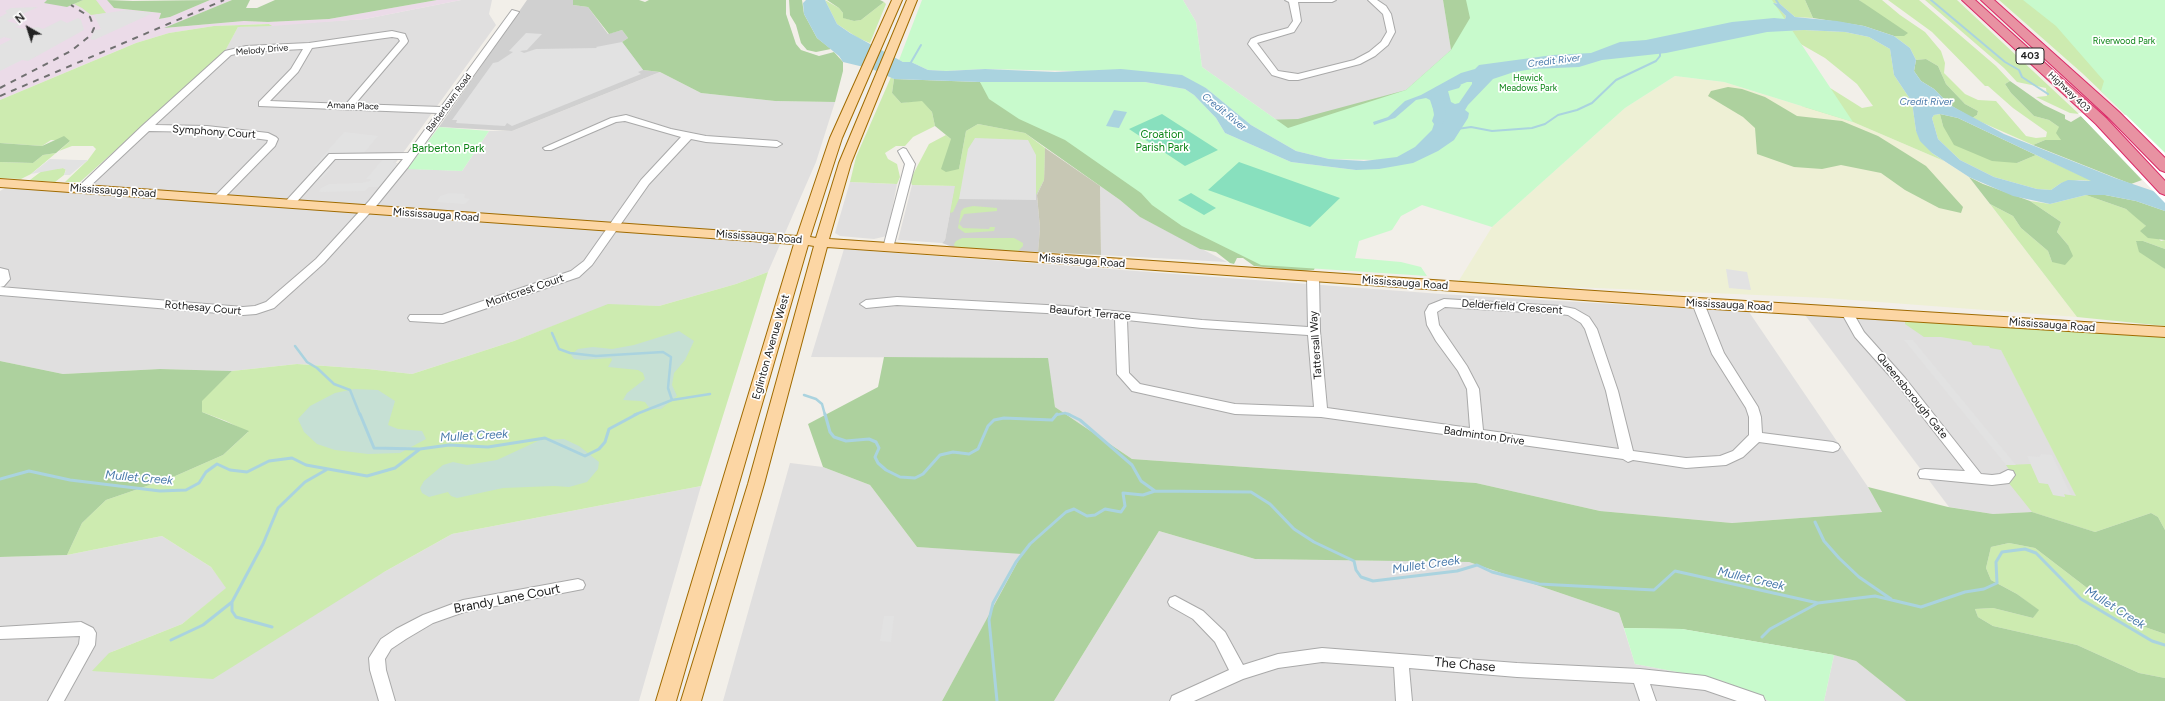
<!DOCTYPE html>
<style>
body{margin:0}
#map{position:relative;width:2165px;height:701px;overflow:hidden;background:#f2efe9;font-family:Figtree,sans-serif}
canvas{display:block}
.north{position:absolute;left:8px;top:8px;width:40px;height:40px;-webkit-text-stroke:3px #fff;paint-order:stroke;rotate:321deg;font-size:11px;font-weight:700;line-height:16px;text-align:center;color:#222}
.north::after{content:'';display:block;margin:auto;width:14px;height:18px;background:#222;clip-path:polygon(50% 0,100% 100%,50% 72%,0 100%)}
</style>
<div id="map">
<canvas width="2165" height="701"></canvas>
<div class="north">N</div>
</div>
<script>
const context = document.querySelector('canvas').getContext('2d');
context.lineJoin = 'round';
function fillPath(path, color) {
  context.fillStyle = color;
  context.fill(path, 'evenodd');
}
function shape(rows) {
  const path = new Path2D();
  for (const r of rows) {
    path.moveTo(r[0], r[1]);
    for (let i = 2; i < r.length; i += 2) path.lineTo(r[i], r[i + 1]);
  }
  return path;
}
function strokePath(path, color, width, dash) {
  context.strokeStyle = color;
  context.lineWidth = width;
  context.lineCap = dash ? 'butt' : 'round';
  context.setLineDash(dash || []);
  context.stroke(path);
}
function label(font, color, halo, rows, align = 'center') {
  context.font = font + ' Figtree,sans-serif';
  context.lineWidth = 3.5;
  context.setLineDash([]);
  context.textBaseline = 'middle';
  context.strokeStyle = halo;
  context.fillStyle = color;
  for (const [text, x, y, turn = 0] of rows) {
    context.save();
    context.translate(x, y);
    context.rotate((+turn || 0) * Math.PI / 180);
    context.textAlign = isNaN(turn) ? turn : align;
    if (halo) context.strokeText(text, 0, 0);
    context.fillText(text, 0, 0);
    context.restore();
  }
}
fillPath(shape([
 [461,0,492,0,489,14,496,25,392,168,462,171,489,131,512,131,660,72,701,93,775,101,835,102,816,162,768,272,736,284,659,306,608,305,514,341,412,374,368,369,297,364,232,371,160,369,63,374,0,361,0,191,12,184,82,188,221,58,238,27,365,19],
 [1183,0,1443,0,1451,50,1406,90,1288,128,1202,67,1196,22],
 [850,182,897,184,887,236,874,239,840,236,835,233],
 [912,185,955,186,945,240,942,243,898,240],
 [1100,186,1120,200,1140,217,1227,262,1101,255],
 [844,249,1441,294,1749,312,1868,487,1882,512,1732,523,1600,511,1476,483,1132,459,1055,407,1047,358,811,357],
 [1805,315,1989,326,2095,532,2032,512,1993,514,1949,507],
 [790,463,823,467,870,485,917,547,1023,553,942,701,723,701],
 [701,486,639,701,0,701,0,557,67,555,162,536,211,567,227,588,182,624,109,653,384,572,452,534],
 [1159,531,1255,559,1469,562,1619,613,1635,664,1720,680,1769,701,1054,701],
 [1834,655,1856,661,1906,701,1824,701]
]), '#e0dfdf');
fillPath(shape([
 [0,0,107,0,114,8,161,13,159,19,170,17,210,0,232,0,165,28,244,21,268,22,329,19,437,0,461,0,365,19,272,26,269,24,214,26,169,33,136,43,0,100]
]), '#ebdbe8');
fillPath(shape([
 [527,0,573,0,573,5,588,7,608,34,622,30,628,38,622,42,643,70,660,72,512,131,439,127],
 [1045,148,1044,180,1037,195,1040,228,1038,252,955,248,942,243,945,240,955,186]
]), '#d0d0d0');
fillPath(shape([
 [1045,148,1100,186,1101,255,1038,252,1040,228,1037,195,1044,180]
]), '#c7c7b4');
fillPath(shape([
 [1675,76,1724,82,1853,122,1944,161,1969,177,2077,317,1826,298,1458,282,1492,227,1625,108]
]), '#eef0d5');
fillPath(shape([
 [83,0,96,0,106,13,91,15,82,8,74,4],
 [825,0,839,8,843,13,844,18,854,21,861,20,884,2,886,4,870,43,858,38,837,24],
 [1771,0,1805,0,1813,18,1795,17,1780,4,1774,3,1786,16,1785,19,1774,18],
 [1859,0,1882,0,1900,15,1925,32,1941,51,1945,63,1944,73,1965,94,1978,100,1996,101,2026,136,2036,138,2046,137,2047,132,2013,108,1988,86,1985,86,1932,32,1888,0,1919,0,1996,66,2010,81,2005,84,2011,93,2034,116,2049,120,2059,127,2061,140,2045,140,2033,145,1972,118,1977,115,1978,111,1965,104,1946,84,1938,66,1926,59,1916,60,1910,48,1894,36,1904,36],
 [1925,0,1957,0,2079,114,2070,113,2036,97,2047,96,2046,88,2017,82,2004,68],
 [1999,0,2036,0,2085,42,2126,115,2082,73],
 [269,24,272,26,238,27,224,53,80,182,65,182,88,160,96,149,93,146,72,146,59,151,70,141,51,140,42,146,0,143,0,100,136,43,169,33,214,26],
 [1804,30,1845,32,1869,37,1890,49,1894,75,1912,102,1916,131,1932,153,1944,161,1853,122,1801,106,1814,108,1784,59,1862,108,1873,106,1857,84,1825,58,1778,31],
 [891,77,894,79,892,93,901,103,922,100,932,112,935,126,913,137,905,146,896,146,885,153,888,159,897,164,900,177,897,184,850,182,856,157],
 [1940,114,1943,126,2017,163,2036,155,2093,181,2079,180,2061,183,2051,190,2037,189,1994,177,1960,160,1938,139,1932,118,1934,115],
 [978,124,1025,133,1045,148,1044,180,1036,195,1036,155,959,199,953,212,950,213,955,186,912,185,910,180,929,144,946,135,951,139,959,169,966,131],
 [56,153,31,174,21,179,0,178,0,162,33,163,43,155],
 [63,168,66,169,64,175,55,182,30,180,43,170],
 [2086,195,2126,209,2136,216,2161,241,2165,240,2165,249,2143,241,2136,242,2165,269,2165,326,2077,317,1990,204,2013,216,2021,228,2048,251,2052,262,2068,245,2057,232,2061,222,2030,201,2050,204],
 [973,206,997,208,997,211,964,214,959,224,963,228,989,229,990,227,995,227,994,231,965,233,958,228,961,211,964,208],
 [962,238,1014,238,1023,243,1023,246,1017,252,998,249,955,248,954,244,956,241],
 [768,272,701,486,452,534,384,572,213,679,92,671,109,653,182,624,226,588,211,567,162,536,67,555,82,523,106,500,173,477,223,455,248,432,226,421,202,412,201,401,232,371,297,364,368,369,412,374,514,341,608,304,659,306,736,284],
 [1905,321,2165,337,2165,530,2158,517,2151,513,2095,532,2032,512,2008,482,2012,474,2006,465,2031,464,2039,482,2048,484,2065,497,2064,494,2076,496,2001,350,1990,348,1989,346,1973,345,1971,342,1941,337,1924,337,1905,324],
 [2009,543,2035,548,2108,604,2142,626,2165,634,2165,678,2139,673,2077,645,1993,626,1978,617,1975,609,1993,608,2033,618,2038,610,2017,594,1991,580,1986,568,1991,547]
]), '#cdebb0');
fillPath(shape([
 [47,0,83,0,67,7,44,3],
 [107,0,133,1,210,0,170,17,159,19,161,13,114,8],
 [232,0,250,0,246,8,257,8,275,0,437,0,329,19,268,22,244,21,164,28],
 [573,0,639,0,645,2,649,0,786,0,786,14,796,44,801,50,819,56,834,52,843,62,843,71,835,102,775,101,701,93,660,72,643,70,622,42,628,38,622,30,609,34,588,7,573,5],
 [789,0,802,0,804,14,817,38,831,49,816,52,807,50,801,43,796,25,790,15],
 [827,0,880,0,884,2,861,20,854,21,843,18,843,13,839,8],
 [1443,0,1479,0,1523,59,1299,132,1261,120,1298,119,1406,90,1451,50],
 [1805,0,1859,0,1908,33,1904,36,1894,36,1864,26,1813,18],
 [1926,59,1938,66,1946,84,1965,104,1978,111,1977,115,1972,118,1950,105,1934,89,1921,81,1914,71,1916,60],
 [894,79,980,82,993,92,1315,267,1314,270,1301,271,1254,266,1243,258,1237,258,1234,264,1230,263,1216,252,1200,249,1140,217,1120,200,1025,133,978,124,966,131,959,169,946,172,941,169,951,139,935,126,932,112,922,101,901,103,892,93],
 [2010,81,2044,105,2065,115,2065,119,2071,122,2081,116,2142,180,2131,184,2033,145,2045,140,2061,140,2056,133,2059,127,2049,120,2034,116,2011,93,2005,84],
 [1728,87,1742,89,1765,97,1797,116,1842,121,1878,136,1926,166,1963,207,1961,213,1939,208,1905,190,1881,173,1841,165,1822,169,1794,167,1757,154,1755,128,1743,117,1708,96,1711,91],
 [1940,114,1958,118,2036,155,2017,163,1992,161,1954,145,1943,126],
 [64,136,70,141,56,153,43,155,33,163,0,162,0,143,42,146],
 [1969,177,1983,184,2030,201,2061,222,2057,232,2068,245,2073,256,2065,265,2052,262,2048,251,2021,228,2013,216,1990,204],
 [2086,195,2105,195,2136,201,2165,211,2165,240,2148,238,2140,231,2146,226,2126,209],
 [2136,241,2143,241,2165,249,2165,269,2139,252],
 [884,357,1048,358,1055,407,1132,459,1476,483,1600,511,1732,523,1882,512,1868,487,1948,507,1993,514,2032,512,2095,532,2151,513,2158,517,2165,530,2165,634,2142,626,2108,604,2035,548,2009,543,1991,547,1986,568,1991,580,2017,594,2039,610,2033,618,1993,608,1975,609,1978,617,1993,626,2077,645,2139,673,2165,678,2165,701,1906,701,1856,661,1834,655,1682,629,1624,628,1619,613,1469,562,1255,559,1159,531,1054,701,942,701,1022,554,917,547,870,485,823,467,808,424,878,387],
 [0,361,63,374,160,369,232,371,202,401,202,412,249,431,223,455,173,477,106,500,82,523,67,555,0,557]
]), '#add19e');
fillPath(shape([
 [679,331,694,341,685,360,674,373,672,385,677,396,661,409,650,409,645,402,640,401,623,400,627,393,645,379,643,373,638,370,608,367,612,360,611,358,582,360,574,359,571,355,578,349,593,347,612,349,634,345],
 [354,389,378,390,395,401,388,425,398,429,422,431,426,439,400,453,368,454,335,450,317,444,304,432,298,419,310,406,335,393],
 [564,439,579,446,599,462,598,469,587,482,569,487,554,486,503,488,457,498,451,496,448,492,429,497,422,493,420,488,424,481,443,465,453,462,467,465,497,460,540,440]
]), '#c6e0d4');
fillPath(shape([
 [922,0,1183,0,1196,22,1202,67,1288,128,1406,90,1451,50,1470,18,1466,0,1772,0,1853,122,1724,82,1675,76,1625,108,1492,227,1422,205,1401,216,1392,230,1359,241,1355,258,1401,262,1421,267,1427,276,1261,265,1182,226,1152,205,1141,193,1065,140,1019,119,989,99,980,82,1145,82,1185,89,1194,95,1216,118,1225,133,1291,162,1356,170,1378,160,1329,159,1296,151,1251,125,1206,88,1076,71,985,69,945,71,928,70,911,62,903,62,899,60],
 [2023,0,2165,0,2165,153,2101,91,2104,81,2056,26],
 [439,127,489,131,462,171,407,169],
 [1624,628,1682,629,1834,655,1824,701,1769,701,1720,680,1635,664]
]), '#c8facc');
fillPath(shape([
 [1162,114,1218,150,1185,166,1129,129],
 [1239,162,1340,198,1310,227,1208,190],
 [1191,193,1216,208,1204,215,1178,200]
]), '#88e0be');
fillPath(shape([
 [38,7,7,21,21,25,14,27,26,29,38,27,43,29,61,20,67,23,78,18,81,20,84,30,28,61,22,60,0,71,0,45,12,39,4,37,0,39,0,17,7,13,5,11,11,8],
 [126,10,153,13,94,40,90,39,95,30,101,29,94,15],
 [526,33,542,34,527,50,520,51,524,53,536,49,597,48,596,47,622,42,643,70,638,72,641,74,512,126,507,123,505,126,456,123,457,120,452,120,493,63,498,62,513,52,509,51],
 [344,132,378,136,364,153,399,154,393,163,398,163,380,187,369,187,365,191,319,192,321,188,329,184,361,183,370,181,371,179,366,179,383,159,388,158,365,160,367,159,334,158,325,169,331,169,321,179,309,178,319,166,314,166],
 [975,138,1028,140,1036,155,1036,200,959,199,968,149],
 [50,159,79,160,88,160,70,175,64,175,66,170,63,168,31,174],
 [449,193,465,194,464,198,470,199,465,204,436,202,440,196],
 [1726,269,1747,272,1751,290,1729,288],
 [1904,340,1913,340,2016,465,2006,465],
 [2041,454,2052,455,2071,495,2064,494,2065,497,2053,495,2048,484,2039,483,2027,456,2039,457],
 [884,616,894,616,891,642,880,641]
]), '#e2e2e2');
fillPath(shape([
 [806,0,825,0,837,24,850,33,903,62,911,62,928,70,946,71,985,69,1055,72,1121,69,1182,75,1206,88,1251,125,1296,151,1329,159,1364,161,1397,157,1415,147,1432,130,1436,118,1430,100,1426,98,1416,100,1395,118,1374,125,1373,122,1388,117,1405,101,1421,95,1461,73,1475,69,1479,65,1553,55,1591,53,1620,42,1646,40,1732,22,1774,18,1785,19,1786,16,1773,3,1780,4,1795,17,1837,21,1864,26,1894,36,1910,48,1916,60,1914,71,1921,81,1934,89,1950,105,2004,134,2115,178,2165,195,2165,211,2136,201,2105,195,2086,195,2050,204,2013,196,1969,177,1932,153,1920,141,1916,131,1912,102,1894,75,1890,49,1869,37,1845,32,1804,30,1767,32,1666,53,1602,60,1579,67,1533,69,1514,72,1493,79,1468,105,1465,110,1469,113,1468,118,1454,140,1438,151,1413,163,1379,169,1356,170,1291,162,1225,133,1216,118,1194,95,1185,89,1145,82,980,82,894,79,872,69,843,62,839,56,817,38,804,14,803,3],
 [1467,82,1472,82,1472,84,1459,103,1455,104,1451,102,1448,91,1450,89],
 [1940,114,1958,118,2091,181,2068,180,2061,183,2051,190,2037,189,1994,177,1960,160,1938,139,1932,118,1934,115],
 [1114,110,1127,112,1119,128,1106,126]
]), '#aad3df');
fillPath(shape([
 [2078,113,2126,115,2165,153,2165,203]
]), '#fff');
strokePath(shape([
 [1776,0,1780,6],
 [1931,0,2005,62,2019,70,2022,77,2048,94],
 [910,64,921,45],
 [1457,129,1471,127,1492,131,1532,128,1545,124,1558,115,1577,110,1592,103,1616,80,1656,61,1660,56,1660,52]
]), '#aad3df', 2);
strokePath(shape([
 [552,333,559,349,570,353,596,356,663,352,671,357,668,388,672,400],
 [295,346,307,362,317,368,334,384,350,390,360,415],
 [804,395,816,399,822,404,825,415],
 [634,415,672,400,710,394],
 [1056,415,1065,413,1070,415]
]), '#aad3df', 2.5);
strokePath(shape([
 [360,414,374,448,419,449],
 [825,414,830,432,834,437,846,441,869,439,876,442,879,448,875,457,878,463,886,470,900,477,915,478,923,474,940,455,953,452,969,454,978,449,988,426,994,420,1004,418,1052,420,1057,414],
 [1068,414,1080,420,1132,465,1141,481,1155,491,1251,492,1270,504,1294,529,1314,542,1354,561,1356,570,1361,577,1373,581,1457,571,1477,565,1492,572,1539,584,1654,590,1675,571,1818,603,1875,596,1921,607,1965,592,1984,589,1997,583,1996,562,2002,552,2025,549,2036,553,2081,599,2152,641,2165,645],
 [0,479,29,471,70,480,160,491,186,490,199,483,206,472,217,464,230,470,247,472,269,461,292,458,306,465,367,476,395,468,420,449,449,445,488,447,545,438,585,456,599,449,605,442,609,429,637,414],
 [1815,522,1824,541,1839,558,1859,577,1891,599],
 [232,602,232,611,236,617,272,627],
 [1762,637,1770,629,1818,603],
 [171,640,203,625,232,602,263,544,278,508,305,482,326,470],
 [997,701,989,620,993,603,1016,562,1030,544,1066,512,1074,509,1087,516,1095,515,1105,509,1121,512,1125,506,1123,493,1143,495,1155,491]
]), '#aad3df', 3);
fillPath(shape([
 [1455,81,1461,85,1459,88,1445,92,1443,96,1446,115,1444,121,1442,124,1434,124,1432,121,1434,115,1431,96,1434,90,1436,87,1455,81]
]), '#aad3df');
const minor = shape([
 [1285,0,1336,0,1332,2,1298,2,1301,21,1294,32,1257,43,1278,71,1298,74,1354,60,1369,52,1381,42,1387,32,1383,14,1368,0,1377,0,1386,6,1391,14,1395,32,1388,45,1375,56,1360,64,1298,80,1289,80,1272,75,1248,44,1251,39,1258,36,1288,28,1293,21,1289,2,1285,0],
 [512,10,519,12,408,167,377,205,324,263,274,308,256,314,243,315,0,295,0,287,243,307,255,306,266,302,316,259,369,201,403,159,335,159,293,206,285,206,284,204,285,202,329,154,408,153,437,113,259,106,259,102,291,69,303,49,246,52,231,55,155,125,207,126,268,133,276,137,278,139,275,146,222,200,214,200,213,198,267,143,268,140,207,132,149,131,86,190,82,191,77,188,142,126,225,51,246,46,309,43,392,31,405,34,408,41,407,43,355,104,441,107,512,10],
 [392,37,398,38,400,41,346,104,270,101,298,72,312,48,392,37],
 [626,115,671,129,706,136,777,141,782,144,777,147,706,142,691,139,649,184,592,265,579,277,443,323,410,321,408,318,410,315,442,315,571,271,584,261,641,180,681,137,625,121,616,122,551,150,545,150,543,148,611,118,626,115],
 [903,148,906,149,915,164,893,248,888,251,883,248,905,164,898,151,903,148],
 [0,268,8,270,10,279,4,286,0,287,0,268],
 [1313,273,1319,277,1320,331,1327,408,1470,428,1467,389,1458,371,1436,341,1427,325,1425,312,1429,305,1444,299,1560,306,1575,309,1589,317,1597,329,1618,391,1633,451,1686,458,1720,456,1733,451,1749,435,1749,417,1746,408,1712,354,1692,303,1698,299,1704,303,1724,353,1758,407,1761,417,1762,433,1833,442,1838,444,1840,447,1838,450,1833,452,1759,442,1743,457,1726,465,1686,468,1633,460,1628,462,1623,459,1321,417,1235,414,1132,391,1117,374,1115,319,1065,314,897,305,866,308,860,304,866,300,897,297,1065,306,1202,320,1308,327,1307,277,1313,273],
 [1445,307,1560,314,1568,315,1581,323,1585,329,1606,391,1619,449,1483,430,1479,389,1467,366,1439,325,1437,312,1445,307],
 [1127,320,1202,328,1308,335,1314,407,1235,404,1140,384,1129,373,1127,320],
 [1847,308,1851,309,1864,332,1905,378,1981,474,1992,475,2000,474,2008,470,2013,471,2015,475,2009,483,1992,485,1920,478,1918,474,1920,470,1925,469,1965,471,1897,384,1855,337,1841,312,1847,308],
 [578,579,583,581,585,585,583,589,464,612,433,623,406,639,391,649,385,659,386,670,395,701,379,701,370,670,369,658,381,639,396,629,423,615,463,600,578,579],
 [1175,596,1203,611,1225,632,1243,665,1278,654,1322,648,1517,663,1640,669,1705,676,1763,696,1765,701,1737,701,1705,690,1650,684,1656,701,1640,701,1634,683,1517,677,1409,668,1412,701,1396,701,1394,667,1322,662,1278,668,1243,679,1194,701,1170,701,1172,696,1229,670,1215,642,1193,619,1170,606,1168,602,1170,598,1175,596],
 [81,622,93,628,96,633,95,645,64,701,48,701,79,644,80,636,0,639,0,627,81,622]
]);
const major = shape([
 [892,0,902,0,842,138,810,237,816,238,839,163,907,0,917,0,851,163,829,239,1698,298,2165,327,2165,337,1698,308,827,247,764,484,701,701,681,701,748,484,814,246,808,245,676,701,656,701,794,244,0,187,0,179,797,236,830,138,892,0]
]);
const highway = shape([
 [1962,0,1975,0,2106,118,2165,181,2165,195,2160,193,2096,124,1962,0],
 [1981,0,1994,0,2119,112,2165,158,2165,172,2160,170,2109,118,1981,0]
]);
strokePath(minor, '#a9a9a9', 2);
strokePath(major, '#a06b00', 2);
strokePath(highway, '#dc2a67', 2);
fillPath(minor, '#fff');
fillPath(major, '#fcd6a4');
fillPath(highway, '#e892a2');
strokePath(shape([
 [0,88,71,51,91,35,94,28,90,17,71,5],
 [0,96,224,0]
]), '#707070', 2, [6, 6]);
label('9px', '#0c8416', '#fff', [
 ["Riverwood Park",2124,41],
 ["Hewick",1528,78],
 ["Meadows Park",1528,88]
]);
label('9px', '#222', '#fff', [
 ["Melody Drive",262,50,-5],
 ["Highway 403",2069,92,43],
 ["Barbertown Road",449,103,-54],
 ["Amana Place",353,106,2]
]);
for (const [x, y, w] of [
 [2030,56,28]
]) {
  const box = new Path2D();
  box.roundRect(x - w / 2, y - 8, w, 16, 3);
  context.fillStyle = '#fff';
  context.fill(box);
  strokePath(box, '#222', 1);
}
label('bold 10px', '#222', null, [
 ["403",2030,56]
]);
label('italic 10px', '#4a7aab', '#fff', [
 ["Credit River",1554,61,-7],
 ["Credit River",1926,102],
 ["Credit River",1224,112,39]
]);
label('11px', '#222', '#fff', [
 ["Symphony Court",214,132,4],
 ["Mississauga Road",113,191,4],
 ["Mississauga Road",436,215,4],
 ["Mississauga Road",759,237,4],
 ["Mississauga Road",1082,261,4],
 ["Mississauga Road",1405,283,4],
 ["Montcrest Court",525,291,-19],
 ["Mississauga Road",1729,305,3],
 ["Delderfield Crescent",1512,307,4],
 ["Rothesay Court",203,308,5],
 ["Beaufort Terrace",1090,313,5],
 ["Mississauga Road",2052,325,4],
 ["Tattersall Way",1316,345,-94],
 ["Eglinton Avenue West",771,347,-74],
 ["Queensborough Gate",1912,396,51],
 ["Badminton Drive",1484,436,8]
]);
label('11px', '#0c8416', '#fff', [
 ["Croation",1162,135],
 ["Parish Park",1162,148],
 ["Barberton Park",448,149]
]);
label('italic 12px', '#4a7aab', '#fff', [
 ["Mullet Creek",474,436,-3],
 ["Mullet Creek",139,478,5],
 ["Mullet Creek",1426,565,-8],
 ["Mullet Creek",1751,579,13],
 ["Mullet Creek",2115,608,32]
]);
label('13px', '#222', '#fff', [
 ["Brandy Lane Court",507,599,-11],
 ["The Chase",1465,665,5]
]);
</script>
